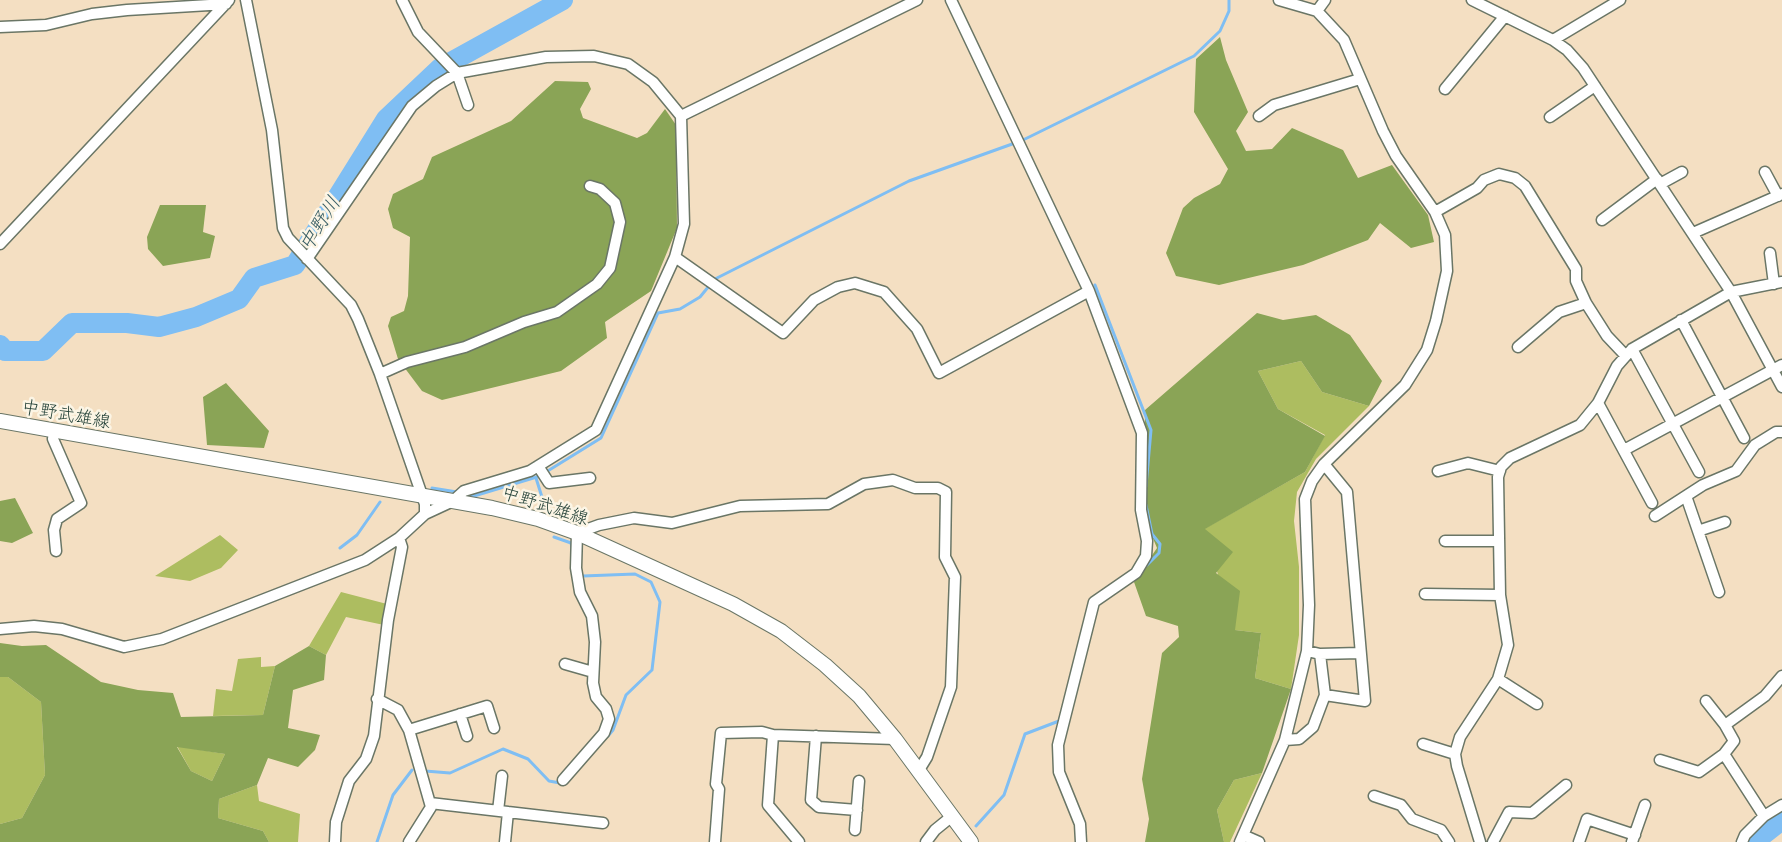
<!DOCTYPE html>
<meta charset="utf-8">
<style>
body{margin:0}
canvas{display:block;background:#f4dfc2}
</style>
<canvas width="1782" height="842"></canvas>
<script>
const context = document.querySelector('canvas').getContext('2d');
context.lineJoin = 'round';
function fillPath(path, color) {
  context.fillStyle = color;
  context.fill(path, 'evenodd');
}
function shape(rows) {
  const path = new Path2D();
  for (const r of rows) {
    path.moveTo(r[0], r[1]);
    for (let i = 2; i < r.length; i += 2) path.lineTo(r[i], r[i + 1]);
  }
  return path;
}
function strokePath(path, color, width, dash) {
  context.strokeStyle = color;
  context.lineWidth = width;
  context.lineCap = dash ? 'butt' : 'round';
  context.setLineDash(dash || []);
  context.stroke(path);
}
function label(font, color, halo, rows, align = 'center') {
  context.font = font + ' Delius,"Klee One",sans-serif';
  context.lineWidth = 5;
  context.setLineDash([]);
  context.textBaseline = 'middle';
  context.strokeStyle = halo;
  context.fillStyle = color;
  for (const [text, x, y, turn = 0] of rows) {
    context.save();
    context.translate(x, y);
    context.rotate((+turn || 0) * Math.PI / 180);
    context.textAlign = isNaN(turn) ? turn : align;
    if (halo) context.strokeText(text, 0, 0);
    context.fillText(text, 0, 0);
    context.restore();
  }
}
fillPath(shape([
 [1301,361,1322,392,1369,406,1316,459,1297,492,1294,521,1299,567,1299,635,1291,689,1255,678,1261,633,1235,630,1204,529,1305,472,1325,435,1278,409,1258,371],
 [220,535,238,550,221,568,190,581,155,576],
 [341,592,387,604,384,625,346,617,326,655,309,646],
 [261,657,261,667,275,666,263,715,213,716,216,689,232,691,238,659],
 [0,677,8,677,41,702,45,775,22,818,0,824],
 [177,746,225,754,212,781,191,771],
 [1262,773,1230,842,1224,842,1217,810,1234,780],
 [257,785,259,801,300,814,298,842,269,842,263,831,218,818,219,799]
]), '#adbd60');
fillPath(shape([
 [1220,37,1226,60,1248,112,1236,131,1246,151,1272,149,1292,128,1343,150,1358,178,1392,165,1428,215,1434,242,1411,248,1380,223,1368,240,1303,265,1219,285,1176,276,1166,253,1183,208,1194,198,1220,184,1228,169,1194,112,1196,59],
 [555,81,588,82,591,89,580,109,583,118,637,138,647,133,665,109,676,125,677,228,651,291,605,322,607,338,561,371,442,400,422,391,398,359,388,326,391,317,404,311,408,296,410,237,393,228,388,209,393,194,423,179,432,157,511,121],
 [160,205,206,205,203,232,215,236,210,258,163,266,148,249,147,237],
 [1257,313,1283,320,1316,315,1350,335,1382,381,1369,406,1322,392,1301,361,1258,371,1278,409,1325,436,1305,472,1205,529,1233,552,1216,573,1240,591,1235,630,1261,633,1255,678,1291,689,1262,773,1234,780,1217,810,1224,842,1145,842,1149,819,1142,779,1162,653,1179,637,1178,626,1146,616,1134,582,1157,548,1144,517,1145,410],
 [226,383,269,431,264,448,207,445,203,397],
 [15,498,33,533,12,543,0,541,0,501],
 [0,643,22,646,46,645,101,682,138,690,173,693,181,717,263,715,275,666,309,646,326,655,324,680,293,690,288,728,320,735,315,750,298,767,268,758,257,785,219,799,218,818,263,831,269,842,0,842,0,824,22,818,45,775,41,702,8,677,0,677],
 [177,747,225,754,212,781,191,771]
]), '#8aa456');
strokePath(shape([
 [1021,141,1194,56,1220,31,1229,11,1229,0],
 [713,280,909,181,1015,143],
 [1095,285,1151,430,1146,486],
 [546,472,601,438,658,313,680,309,700,297,709,286],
 [536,478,546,510],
 [432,488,457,492],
 [466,494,474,496,540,476],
 [1146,505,1152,534,1160,544,1159,553,1147,565],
 [554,537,571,543,572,548],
 [340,548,357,535,380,502],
 [583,576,635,574,651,582,660,602,652,670,626,695,613,730,608,736],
 [425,771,450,773,503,749,528,759,549,781,560,783],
 [976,826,1004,795,1025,734,1059,721,1060,718],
 [377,842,393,795,412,770]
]), '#7fbef3', 3);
strokePath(shape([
 [0,345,5,351,43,351,72,323,127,323,159,327,196,317,239,299,254,278,295,265,386,119,440,68,563,0],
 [1754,842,1782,820]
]), '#7fbef3', 20);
const minor = shape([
 [246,0,272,130,283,228,288,238,351,305,358,319,380,374,425,504,425,514],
 [402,0,418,32,457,73,468,105],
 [951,0,1089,291,1142,433,1141,510,1147,541,1146,556,1136,573,1094,602,1058,745,1059,772,1080,824,1081,842],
 [1472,0,1553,40,1567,50,1583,68,1731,292,1632,349,1617,366,1598,403,1580,425,1510,458,1501,467,1498,477,1500,595,1508,645,1498,679,1460,737,1455,754,1457,766,1480,842],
 [1317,11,1325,0],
 [0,27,46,25,92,14,127,10,226,4],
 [1553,40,1620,0],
 [1445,89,1505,16],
 [681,116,917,0],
 [1259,116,1274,105,1360,79],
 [1550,117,1595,86],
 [1765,172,1778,196],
 [1660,184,1682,172],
 [1435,212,1477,188,1484,180,1499,174,1515,178,1525,186,1576,269,1576,281,1586,303,1607,336,1625,355],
 [1602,220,1657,179],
 [1693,233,1782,194],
 [0,244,229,0],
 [1770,253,1774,284],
 [675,257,783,333,814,300,838,287,855,283,884,292,917,329,939,373,1089,291],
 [1782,282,1731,292,1782,387],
 [1681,320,1744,438],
 [1518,347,1559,312,1586,303],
 [1632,349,1699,472],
 [380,374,407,362,465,347,524,322,557,312,597,284,610,268,620,222,615,203,600,189,590,186],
 [1598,403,1652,503],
 [54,432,53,439,81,503,57,519,54,530,56,551],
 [1624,450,1782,365],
 [1324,464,1347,492,1365,701,1325,695],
 [538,466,549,483,590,478],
 [1438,471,1468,463,1500,471],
 [1686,496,1719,592],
 [1655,516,1703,485,1736,471,1755,445,1776,432,1782,432],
 [1698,531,1725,522],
 [1445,541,1499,541],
 [1425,594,1500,595],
 [0,629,34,626,62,629,124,647,162,639,365,560,399,538,425,514,453,501,464,491,530,471,596,430,675,257,684,224,681,116,653,82,628,64,594,56,546,57,457,73,436,86,412,106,307,259],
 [1320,654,1359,653],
 [565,664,593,672],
 [1498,679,1537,704],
 [377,699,398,710,409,730,487,706,494,728],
 [1706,701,1725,725,1734,741,1724,754,1764,816],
 [460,714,467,736],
 [1725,725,1765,696,1782,676],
 [409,730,431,807,409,842],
 [816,736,811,800,819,807,857,810],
 [1285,740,1299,739,1313,727,1325,695,1320,654,1307,651],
 [1423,744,1455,754],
 [1660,760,1699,772,1724,754],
 [563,780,604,733,609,719,606,709,596,697,593,683,595,642,592,616,580,592,576,568,577,533,599,525,634,518,672,523,740,506,828,504,864,484,893,480,915,488,938,488,946,492,945,557,955,577,951,687,927,757,919,770],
 [1374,796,1401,805,1412,819,1441,830,1449,842],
 [430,803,603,823],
 [498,811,502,776],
 [855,830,859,781],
 [1243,835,1259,842],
 [335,842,336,822,349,781,366,759,374,736,388,620,402,547,399,538],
 [505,842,508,812],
 [715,842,719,789,716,784,721,733,762,732,773,735],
 [799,842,768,805,773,735,895,739],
 [926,842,935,830,951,817],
 [1240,842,1285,740,1307,651,1309,605,1305,499,1312,481,1324,464,1405,385,1427,350,1436,321,1447,271,1445,235,1435,212,1396,156,1383,131,1344,40,1317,11,1279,0],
 [1493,842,1509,812,1532,813,1566,785],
 [1579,842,1587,819,1635,835],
 [1632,842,1645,805],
 [1742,842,1745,835,1764,816,1782,805]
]);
const major = shape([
 [0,421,492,508,538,519,577,533,733,604,781,631,825,665,859,696,895,739,971,842]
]);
strokePath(minor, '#6a7666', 13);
strokePath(major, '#6a7666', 16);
strokePath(minor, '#fff', 10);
strokePath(major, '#fff', 14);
label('18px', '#1f3d34', '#fcf5e5', [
 ["中野武雄線",66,415,10],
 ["中野武雄線",545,506,18]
]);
label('italic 20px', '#375d64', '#fcf5e5', [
 ["中野川",320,224,-58]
]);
</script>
